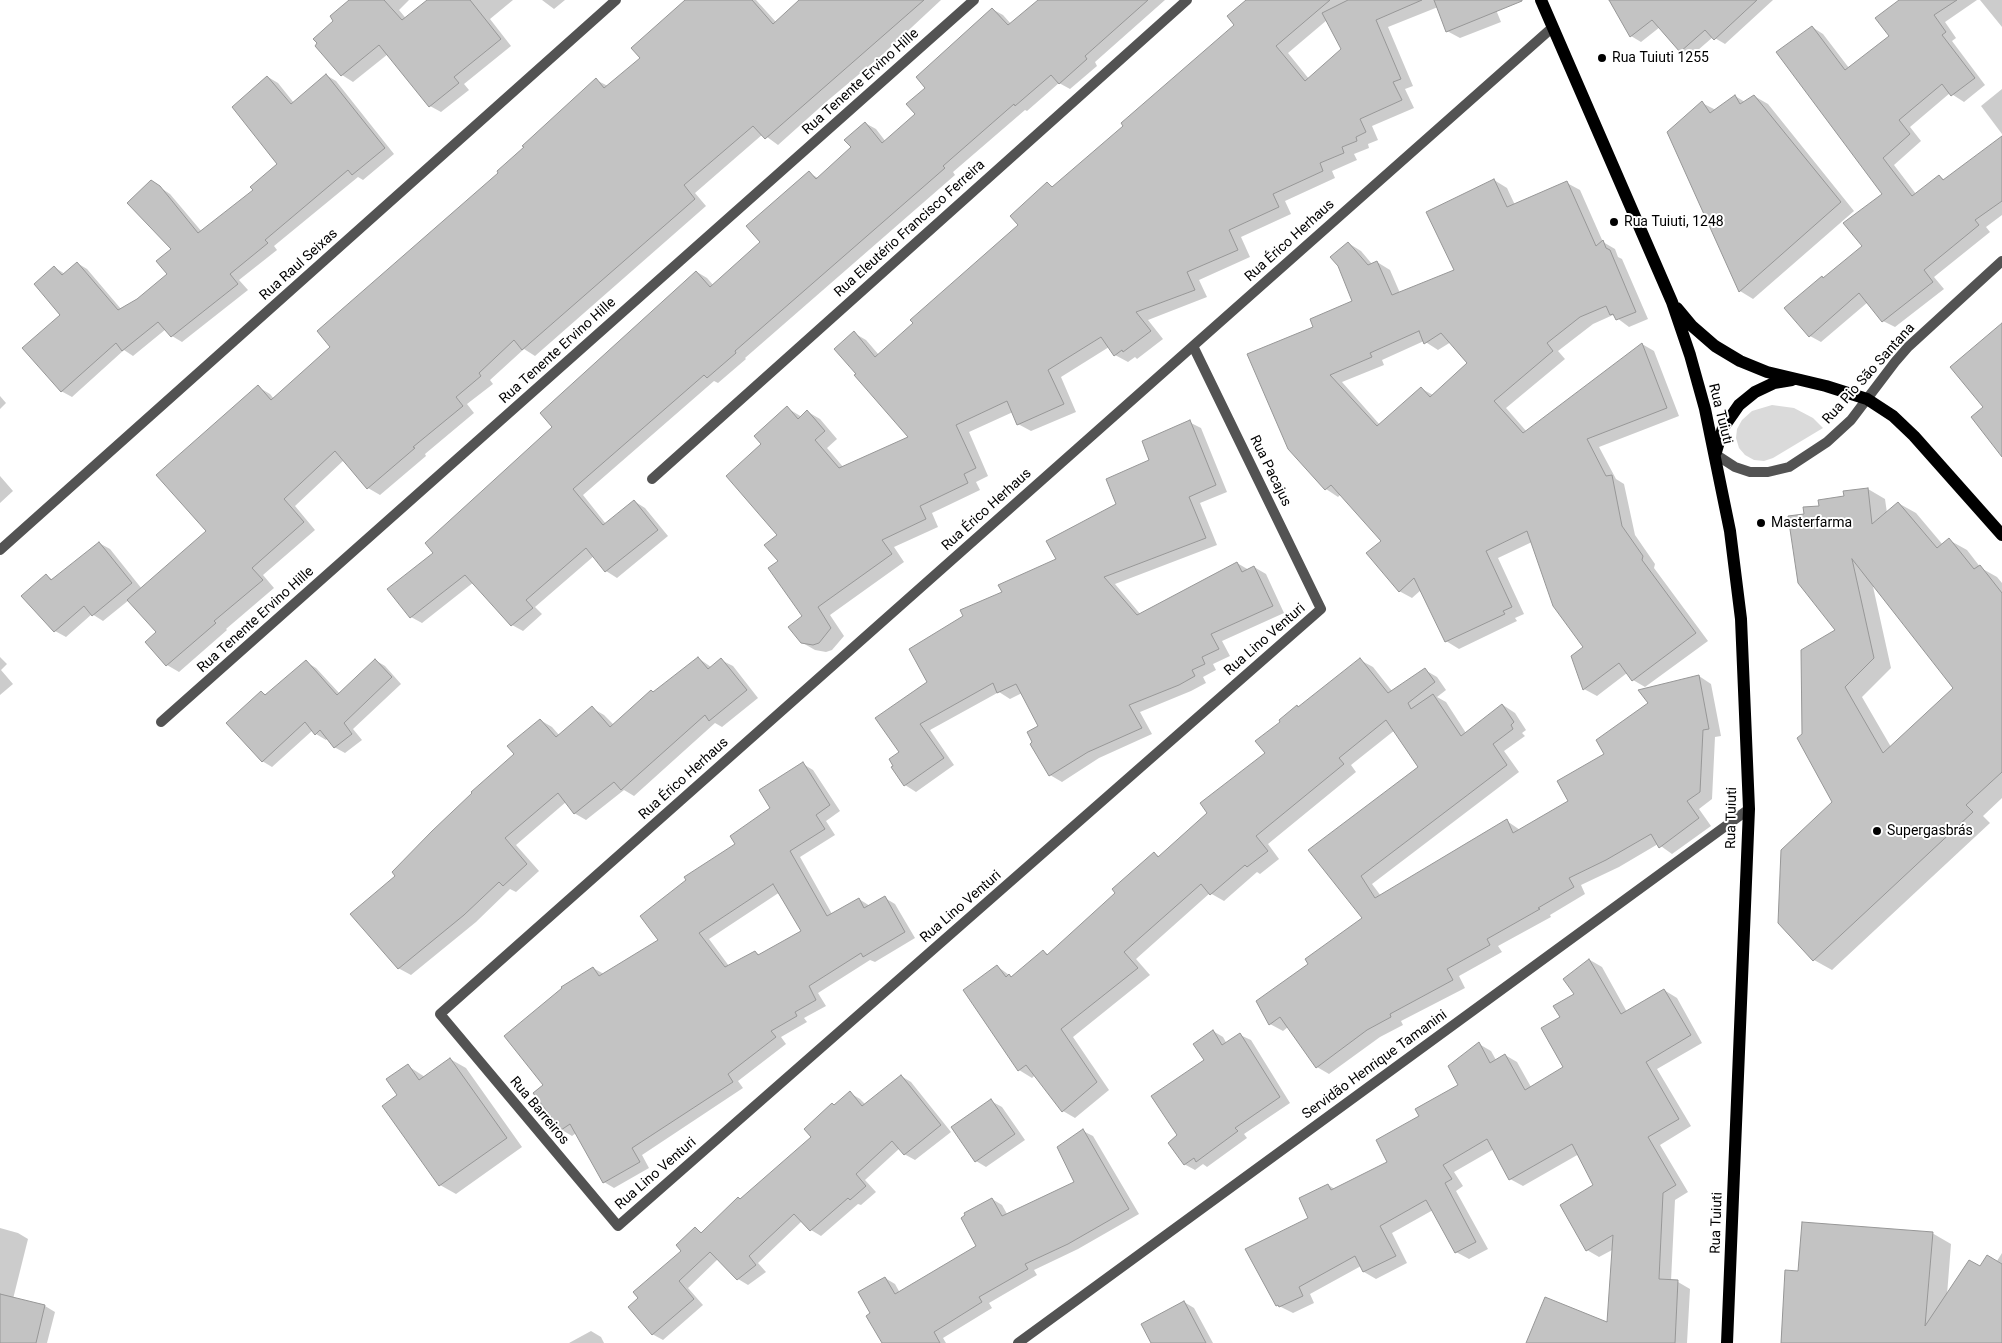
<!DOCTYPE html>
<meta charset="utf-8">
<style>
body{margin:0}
canvas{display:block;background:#fff}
</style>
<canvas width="2002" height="1343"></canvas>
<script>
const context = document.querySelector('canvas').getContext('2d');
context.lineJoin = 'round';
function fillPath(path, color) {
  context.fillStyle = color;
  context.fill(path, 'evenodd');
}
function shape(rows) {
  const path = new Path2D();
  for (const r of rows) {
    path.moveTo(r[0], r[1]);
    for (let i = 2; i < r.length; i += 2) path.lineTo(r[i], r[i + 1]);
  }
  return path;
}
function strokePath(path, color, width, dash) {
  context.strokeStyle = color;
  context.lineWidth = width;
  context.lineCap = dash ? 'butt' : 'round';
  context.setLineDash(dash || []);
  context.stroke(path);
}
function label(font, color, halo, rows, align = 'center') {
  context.font = font + ' Roboto,sans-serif';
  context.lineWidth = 4;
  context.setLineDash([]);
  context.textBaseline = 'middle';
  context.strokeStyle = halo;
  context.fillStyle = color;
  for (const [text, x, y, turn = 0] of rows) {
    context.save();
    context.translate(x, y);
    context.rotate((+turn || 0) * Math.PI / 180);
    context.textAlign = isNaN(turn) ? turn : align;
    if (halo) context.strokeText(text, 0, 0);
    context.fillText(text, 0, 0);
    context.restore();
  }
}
fillPath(shape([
 [1772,405,1794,408,1813,418,1823,428,1773,458,1764,461,1754,460,1745,455,1739,448,1736,438,1737,429,1742,420,1752,411]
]), '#dadada');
fillPath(shape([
 [350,0,409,0,399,10,413,27,447,0,513,0,490,19,511,46,464,84,469,90,441,112,430,106,388,54,353,82,342,75,317,46],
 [542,0,565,0,554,9],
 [686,0,756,0,776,22,801,0,941,0,882,55,826,102,778,145,763,134,695,193,706,206,535,356,524,349,490,380,493,384,467,404,474,413,425,454,426,456,380,495,368,488,344,460,295,506,315,530,263,575,274,588,226,629,227,630,179,672,167,665,158,633,129,600,103,621,92,614,66,637,55,631,23,596,46,575,53,580,99,543,110,549,142,589,207,531,258,387,270,394,274,399,332,347,500,173,596,80,608,86,642,58],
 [1040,0,1165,0,1095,62,1097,66,1070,89,1059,83,1027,111,1025,110,953,172,955,175,745,358,746,359,718,383,714,381,583,495,606,524,634,501,645,508,668,536,617,578,606,571,594,556,535,607,542,614,523,631,512,625,474,582,422,623,411,617,435,553,697,272,707,278,714,286,762,242,809,173,818,178,853,148,865,123,876,129,886,142,917,114,927,88,992,9,1003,15,1011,24],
 [1247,0,1492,0,1501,22,1460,38,1447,31,1438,7,1388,27,1413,86,1405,89,1414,108,1372,126,1378,140,1368,144,1369,148,1354,154,1357,160,1332,171,1335,178,1285,201,1291,214,1241,237,1250,257,1199,280,1207,297,1148,320,1163,339,1137,359,1135,357,1128,362,1115,355,1109,347,1061,377,1076,412,1031,431,1018,424,1013,412,969,432,988,476,976,482,980,490,932,513,938,527,894,547,904,562,830,615,844,636,832,650,826,652,815,650,801,642,804,616,779,561,779,535,762,444,787,408,802,417,808,412,820,419,837,439,827,448,844,468,910,438,857,374,854,333,866,340,879,355,1020,225,1048,184,1054,187,1125,126,1235,25],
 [1327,20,1342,50,1309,79,1288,53],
 [1610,0,1773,0,1725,44,1713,37,1690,57,1680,51,1660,27,1641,42,1631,36],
 [1901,0,1977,0,1945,22,1956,38,1952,41,1985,85,1964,102,1950,93,1910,127,1921,141,1894,165,1916,194,1939,176,1945,180,2002,138,2002,215,1986,227,1990,232,1934,277,1944,289,1895,327,1883,321,1868,302,1821,342,1810,336,1824,279,1864,246,1883,194,1812,27,1823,34,1849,68,1891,36],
 [1980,0,2002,0,2002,27],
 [326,75,336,81,394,154,363,180,358,177,274,246,277,250,239,280,248,290,182,342,172,336,166,329,133,356,124,350,72,397,61,391,62,315,54,267,65,274,77,263,87,269,121,309,138,300,168,274,173,249,152,182,170,194,202,232,255,190,279,164,268,77,278,83,294,103],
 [2002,89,2002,134,1981,106],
 [1735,96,1745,102,1754,96,1768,104,1854,211,1753,299,1740,291,1702,103,1716,110],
 [1494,180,1507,188,1515,205,1567,183,1580,190,1603,242,1615,249,1618,257,1622,259,1648,319,1629,327,1613,315,1593,324,1558,351,1565,359,1506,408,1527,432,1642,344,1654,351,1679,416,1599,447,1616,479,1624,484,1635,535,1655,564,1654,568,1708,641,1645,687,1633,680,1627,673,1597,696,1584,689,1585,647,1532,542,1498,558,1524,614,1515,618,1517,621,1459,649,1446,641,1421,590,1412,598,1399,591,1383,541,1341,494,1338,497,1326,489,1314,328,1354,302,1348,243,1361,251,1372,264,1377,262,1390,270,1400,293,1456,271],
 [1424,341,1438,350,1451,342,1469,363,1433,395,1422,389,1380,425,1342,382,1384,365,1382,360],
 [0,396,6,403,0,409],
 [1189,422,1201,428,1227,492,1200,503,1217,545,1115,584,1141,615,1237,563,1249,570,1254,567,1266,574,1284,613,1222,641,1230,656,1213,664,1216,670,1203,677,1206,683,1191,691,1140,712,1152,734,1099,758,1062,782,1050,775,1034,743,1039,726,1022,693,1010,699,999,692,930,730,954,765,916,792,905,785,901,753,929,682,1004,592,1058,560,1118,504,1151,461],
 [0,476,13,491,0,503],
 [1868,489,1885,499,1887,513,1898,503,1916,513,1943,545,1949,540,1967,550,1981,568,1997,577,2002,583,2002,798,1983,816,1990,823,1832,970,1814,960,1834,802,1803,734,1837,630,1805,515,1820,507],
 [1872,582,1955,688,1891,747,1862,697,1891,668],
 [0,657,7,664,1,670,13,684,0,695],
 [698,658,711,667,721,660,733,666,758,698,722,727,715,723,634,796,624,790,586,820,574,813,566,802,516,845,539,871,516,892,510,889,476,922,411,975,398,968,397,876,516,754,540,720,552,727,560,736,592,708,604,715,614,725],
 [375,660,385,666,401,684,353,729,362,740,345,753,334,747,328,738,326,740,316,734,313,730,272,767,262,761,261,692,267,695,306,662,316,668,340,694],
 [1360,660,1373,667,1392,691,1425,670,1437,677,1446,690,1437,697,1446,702,1466,733,1503,705,1515,713,1526,730,1522,733,1525,736,1504,751,1519,772,1372,884,1381,896,1507,821,1520,830,1570,802,1606,754,1699,676,1711,684,1721,736,1715,737,1712,799,1699,809,1711,826,1672,854,1658,844,1619,867,1581,885,1585,894,1550,915,1551,917,1498,946,1502,952,1459,976,1465,988,1401,1021,1403,1025,1380,1037,1329,1074,1317,1067,1288,1027,1283,1031,1270,1024,1309,964,1364,918,1310,850,1420,767,1395,730,1351,765,1356,772,1268,844,1279,859,1260,874,1257,872,1224,901,1210,893,1136,959,1150,975,1073,1037,1109,1090,1075,1118,1063,1111,1035,1075,1032,1078,1019,1070,965,990,998,967,1012,977,1043,951,1049,955,1117,893,1154,853,1160,857,1209,813,1267,753,1299,708],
 [803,764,813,770,840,811,826,821,835,835,800,857,832,914,859,899,870,906,885,898,895,904,915,938,875,962,870,960,818,993,826,1006,804,1018,807,1022,781,1037,786,1044,738,1081,743,1088,642,1155,649,1168,614,1188,604,1182,576,1133,572,1136,562,1130,535,1094,545,1085,593,968,604,974,660,940,737,845,772,808],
 [780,892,803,931,760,955,755,952,729,966,709,939],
 [1590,960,1602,967,1627,1012,1664,990,1677,998,1702,1043,1657,1069,1691,1126,1660,1145,1688,1192,1675,1200,1671,1281,1678,1282,1690,1289,1687,1343,1527,1343,1608,1324,1614,1249,1599,1257,1587,1250,1595,1186,1579,1154,1523,1186,1510,1179,1494,1149,1454,1172,1463,1186,1456,1191,1488,1249,1469,1259,1456,1252,1433,1210,1392,1233,1407,1263,1376,1279,1364,1272,1361,1266,1310,1294,1314,1303,1293,1313,1277,1305,1310,1218,1328,1185,1335,1189,1389,1162,1421,1116,1459,1085,1479,1044,1491,1051,1496,1060,1505,1055,1517,1062,1531,1087,1565,1067,1561,1017,1575,994],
 [1213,1031,1223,1037,1227,1044,1240,1035,1251,1040,1290,1103,1244,1134,1247,1138,1207,1167,1203,1164,1195,1170,1184,1164,1179,1136,1206,1061],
 [450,1059,466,1068,522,1147,456,1194,440,1185,399,1096,408,1066,425,1077],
 [901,1076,911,1082,951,1132,915,1160,904,1154,900,1148,865,1180,876,1192,861,1205,858,1204,821,1236,811,1230,802,1221,758,1263,766,1272,748,1285,738,1279,718,1259,688,1288,703,1305,663,1340,652,1334,640,1298,683,1251,695,1229,703,1233,741,1200,813,1137,835,1106,850,1093,860,1099,866,1105],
 [991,1101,1002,1107,1025,1140,986,1167,976,1161,953,1127],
 [1083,1131,1093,1136,1139,1214,1078,1249,1034,1270,1037,1275,989,1303,992,1308,943,1338,946,1343,884,1343,872,1314,885,1278,895,1284,900,1293,978,1246,992,1199,1002,1205,1007,1214,1076,1182],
 [0,1228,18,1233,28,1239,13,1299,45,1306,55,1312,47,1343,0,1343],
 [1932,1233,1951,1244,1947,1295,1980,1268,1997,1261,2002,1253,2002,1343,1781,1343,1786,1271,1799,1272],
 [1184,1302,1194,1308,1213,1343,1152,1343],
 [591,1331,601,1337,604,1343,569,1343]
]), '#0003');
const building = shape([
 [349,0,384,0,402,20,427,0,470,0,501,39,454,77,459,83,429,107,379,45,341,76,315,46,317,43,313,39,333,21,330,16,349,0],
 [685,0,752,0,773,24,799,0,924,0,765,139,753,126,684,185,695,199,522,350,514,340,479,373,481,376,456,397,463,406,413,447,415,448,367,489,335,451,284,499,304,522,252,568,263,580,214,621,216,623,166,666,145,642,156,632,127,600,206,531,156,475,258,385,271,400,330,347,317,331,498,173,497,171,524,147,522,146,596,78,604,88,640,58,631,48,685,0],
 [1038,0,1148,0,1085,56,1087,59,1059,84,1051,75,1015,106,1014,104,943,166,945,168,735,351,736,353,707,378,704,375,573,489,603,525,634,500,658,530,605,572,586,548,526,600,533,608,511,626,465,575,410,618,387,589,433,553,425,543,552,427,540,413,696,271,710,287,760,242,746,226,809,171,816,179,851,147,844,140,865,122,882,143,915,114,906,104,925,88,916,77,992,8,1008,25,1038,0],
 [1246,0,1330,0,1276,46,1305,81,1341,49,1322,13,1348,0,1422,0,1376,20,1401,79,1393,82,1402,100,1360,119,1366,132,1356,137,1357,141,1342,147,1344,153,1320,163,1323,171,1273,194,1279,207,1229,230,1238,250,1187,272,1195,290,1136,312,1151,331,1123,352,1122,350,1114,356,1101,337,1048,370,1064,404,1017,425,1007,401,956,425,976,468,964,474,968,483,920,506,926,519,882,540,892,554,818,607,831,628,819,643,813,645,801,643,788,627,802,616,768,568,778,561,764,545,777,535,726,476,761,444,754,436,787,406,798,419,807,410,825,431,815,440,839,468,908,437,854,375,856,374,834,349,854,331,875,357,913,323,910,320,1018,225,1010,216,1047,182,1052,187,1123,126,1121,123,1234,25,1227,16,1246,0],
 [1434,0,1522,0,1522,1,1446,32,1434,0],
 [1609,0,1757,0,1714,40,1705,30,1680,52,1652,20,1630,37,1609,0],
 [1899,0,1957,0,1934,15,1946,32,1942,35,1975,78,1951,96,1942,84,1899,120,1910,134,1883,158,1912,196,1939,175,1943,180,2002,136,2002,201,1975,220,1979,225,1924,270,1933,282,1882,322,1859,293,1809,337,1784,308,1822,276,1823,278,1862,246,1843,223,1882,194,1776,52,1812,26,1845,70,1889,36,1875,18,1899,0],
 [326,74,385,148,352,175,348,170,265,240,268,243,230,274,238,284,171,337,158,322,122,351,116,343,61,392,22,348,60,315,34,284,54,266,62,275,77,262,118,310,137,299,167,274,156,261,171,249,127,203,151,180,160,186,198,233,253,190,250,187,277,164,232,107,267,76,291,104,326,74],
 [1735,95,1740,104,1754,95,1841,202,1739,292,1667,132,1702,101,1710,113,1735,95],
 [1494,179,1507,207,1567,181,1596,246,1603,240,1606,248,1610,250,1636,312,1616,320,1613,314,1610,315,1606,306,1580,317,1547,343,1553,351,1494,401,1523,433,1642,343,1667,408,1587,439,1606,476,1612,475,1622,526,1643,556,1642,560,1696,633,1632,681,1619,663,1583,690,1571,656,1583,647,1553,606,1527,531,1486,551,1512,607,1503,611,1505,614,1445,642,1414,578,1399,592,1366,553,1381,541,1331,485,1325,490,1288,449,1247,354,1313,327,1310,319,1352,301,1338,266,1330,257,1348,242,1368,265,1377,261,1392,295,1454,270,1426,212,1494,179],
 [1419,331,1424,344,1441,333,1467,363,1430,397,1421,387,1377,426,1330,375,1372,357,1370,353,1419,331],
 [2002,323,2002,457,1971,417,1983,407,1950,367,2002,323],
 [1190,420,1216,485,1189,497,1206,538,1104,577,1137,615,1237,562,1242,572,1254,566,1273,606,1211,634,1219,649,1202,657,1205,664,1192,670,1195,676,1179,685,1129,705,1142,728,1088,752,1049,776,1030,744,1032,742,1027,732,1038,726,1016,684,997,693,993,683,920,724,944,758,904,786,891,767,893,766,889,759,899,752,875,718,927,682,909,649,963,616,960,610,1002,592,998,585,1056,559,1046,541,1116,504,1106,479,1149,460,1142,441,1190,420],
 [1868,488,1872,524,1898,502,1937,548,1949,538,1974,569,1980,565,2002,593,2002,772,1966,805,1973,812,1813,961,1778,923,1781,850,1832,802,1797,738,1802,734,1801,650,1835,630,1798,583,1788,516,1804,514,1803,507,1819,506,1818,500,1844,496,1843,491,1868,488],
 [1852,559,1953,688,1883,753,1845,687,1874,658,1852,559],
 [99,542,132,583,92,616,84,606,54,632,21,596,46,574,51,580,99,542],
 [698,657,708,669,721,658,747,690,709,721,705,715,621,790,614,782,574,814,558,793,505,838,527,864,503,886,499,882,464,915,398,969,350,914,395,876,392,872,432,831,472,793,471,792,514,754,507,746,540,719,556,737,592,706,610,727,651,690,653,692,698,657],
 [1360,658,1388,693,1425,668,1435,682,1408,703,1411,709,1433,694,1461,736,1502,704,1514,722,1511,725,1513,729,1493,744,1507,765,1361,876,1375,898,1507,819,1513,833,1568,801,1557,781,1604,754,1596,740,1648,703,1638,690,1699,675,1709,729,1703,730,1700,792,1687,801,1699,818,1659,848,1651,834,1606,860,1569,878,1574,887,1538,908,1540,909,1487,939,1490,945,1447,969,1453,980,1390,1014,1391,1017,1367,1030,1316,1068,1280,1017,1269,1025,1256,1001,1308,964,1305,959,1362,918,1308,850,1418,767,1386,720,1339,758,1344,764,1256,836,1268,851,1247,867,1245,865,1210,895,1201,884,1124,952,1138,968,1061,1029,1097,1082,1062,1112,1026,1065,1018,1071,963,990,997,965,1006,977,1009,974,1011,977,1043,950,1047,955,1115,893,1112,889,1154,852,1158,857,1207,813,1200,803,1265,753,1255,741,1280,722,1279,720,1297,705,1298,707,1360,658],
 [375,659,392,677,344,723,352,734,334,748,320,730,315,735,305,722,262,762,226,723,261,691,265,695,306,660,337,695,375,659],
 [803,762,830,805,816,815,825,829,790,851,827,916,859,898,864,908,885,896,905,932,863,957,861,953,809,986,816,1000,795,1012,797,1016,771,1031,776,1037,728,1074,733,1082,632,1148,640,1162,603,1183,570,1124,561,1130,533,1093,543,1085,504,1036,562,988,561,987,593,967,599,976,658,940,640,916,686,880,684,877,735,844,730,836,770,808,759,790,803,762],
 [773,884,801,931,758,955,755,951,725,967,699,933,773,884],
 [1589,959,1621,1014,1664,989,1691,1035,1646,1062,1679,1119,1648,1137,1676,1185,1663,1193,1659,1279,1678,1280,1675,1343,1526,1343,1545,1297,1607,1322,1613,1235,1586,1251,1560,1205,1593,1185,1572,1144,1509,1180,1487,1139,1443,1165,1452,1179,1445,1183,1476,1242,1455,1253,1426,1200,1380,1226,1396,1256,1363,1272,1355,1256,1299,1287,1303,1296,1279,1307,1278,1305,1276,1306,1245,1249,1308,1218,1299,1198,1328,1184,1331,1190,1387,1162,1376,1140,1419,1116,1415,1109,1458,1085,1448,1066,1479,1042,1490,1063,1505,1054,1525,1090,1563,1067,1541,1028,1560,1017,1553,1006,1574,994,1563,979,1589,959],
 [1213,1030,1222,1045,1240,1033,1280,1097,1235,1128,1238,1131,1196,1162,1194,1158,1184,1165,1168,1143,1177,1135,1151,1096,1204,1060,1193,1044,1213,1030],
 [450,1058,507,1138,439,1186,382,1106,397,1095,386,1079,408,1064,419,1080,450,1058],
 [901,1075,941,1125,904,1155,892,1141,856,1174,866,1186,850,1200,848,1198,810,1231,794,1214,749,1256,756,1265,737,1280,710,1252,679,1281,694,1299,652,1335,628,1307,638,1298,633,1292,681,1251,676,1245,695,1227,701,1233,738,1197,740,1199,811,1137,804,1129,832,1103,834,1105,850,1091,862,1106,901,1075],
 [991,1099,1015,1134,975,1162,951,1127,991,1099],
 [1083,1129,1129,1209,1068,1244,1025,1264,1028,1269,979,1297,982,1302,934,1332,940,1343,882,1343,866,1316,870,1313,858,1292,885,1277,895,1294,976,1246,961,1218,965,1215,964,1213,992,1198,1002,1216,1074,1182,1057,1147,1083,1129],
 [1802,1222,1933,1232,1925,1326,1969,1260,1980,1266,1987,1255,2002,1264,2002,1343,1781,1343,1785,1270,1798,1271,1802,1222],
 [0,1294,45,1305,36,1343,0,1343,0,1294],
 [1184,1301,1206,1343,1151,1343,1141,1324,1184,1301]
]);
fillPath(building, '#c3c3c3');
strokePath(building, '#979797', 1);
strokePath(shape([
 [1193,346,1321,609,618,1226,440,1014,1193,346,1553,27],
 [1715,454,1735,467,1750,472,1768,472,1789,467,1827,442,1851,420,1895,362,1908,347,2002,261],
 [652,479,1187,0],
 [0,550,616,0],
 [161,722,974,0],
 [1018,1343,1749,809]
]), '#535353', 10);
strokePath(shape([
 [1541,0,1672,302,1690,355,1705,409,1730,531,1741,619,1749,809,1727,1343],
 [1677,308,1692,326,1715,346,1740,361,1767,372,1826,386,1867,399,1893,416,1914,436,2002,535],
 [1716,452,1723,428,1739,405,1755,392,1774,383,1792,380]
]), '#000', 12);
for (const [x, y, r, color] of [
 [1602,58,5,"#000"],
 [1614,222,5,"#000"],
 [1761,523,5,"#000"],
 [1877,831,5,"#000"]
]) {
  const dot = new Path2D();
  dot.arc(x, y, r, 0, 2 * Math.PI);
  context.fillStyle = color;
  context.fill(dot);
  strokePath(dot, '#fff', 2);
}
label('14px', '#000', '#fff', [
 ["Rua Tuiuti 1255",1612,58],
 ["Rua Tuiuti, 1248",1624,222],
 ["Masterfarma",1771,523],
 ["Supergasbrás",1887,831]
], 'left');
label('14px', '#000', '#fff', [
 ["Rua Tenente Ervino Hille",861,82,-42],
 ["Rua Eleutério Francisco Ferreira",910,229,-42],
 ["Rua Érico Herhaus",1290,241,-42],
 ["Rua Raul Seixas",299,265,-42],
 ["Rua Tenente Ervino Hille",558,351,-42],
 ["Rua Pio São Santana",1869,374,-48],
 ["Rua Tuiuti",1720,414,76],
 ["Rua Pacajus",1270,471,64],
 ["Rua Érico Herhaus",987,510,-42],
 ["Rua Tenente Ervino Hille",256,620,-42],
 ["Rua Lino Venturi",1265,640,-41],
 ["Rua Érico Herhaus",684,779,-42],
 ["Rua Tuiuti",1732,818,-89],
 ["Rua Lino Venturi",961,907,-41],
 ["Servidão Henrique Tamanini",1375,1065,-36],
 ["Rua Barreiros",539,1111,50],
 ["Rua Lino Venturi",656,1174,-41],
 ["Rua Tuiuti",1717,1223,-88]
]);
</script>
